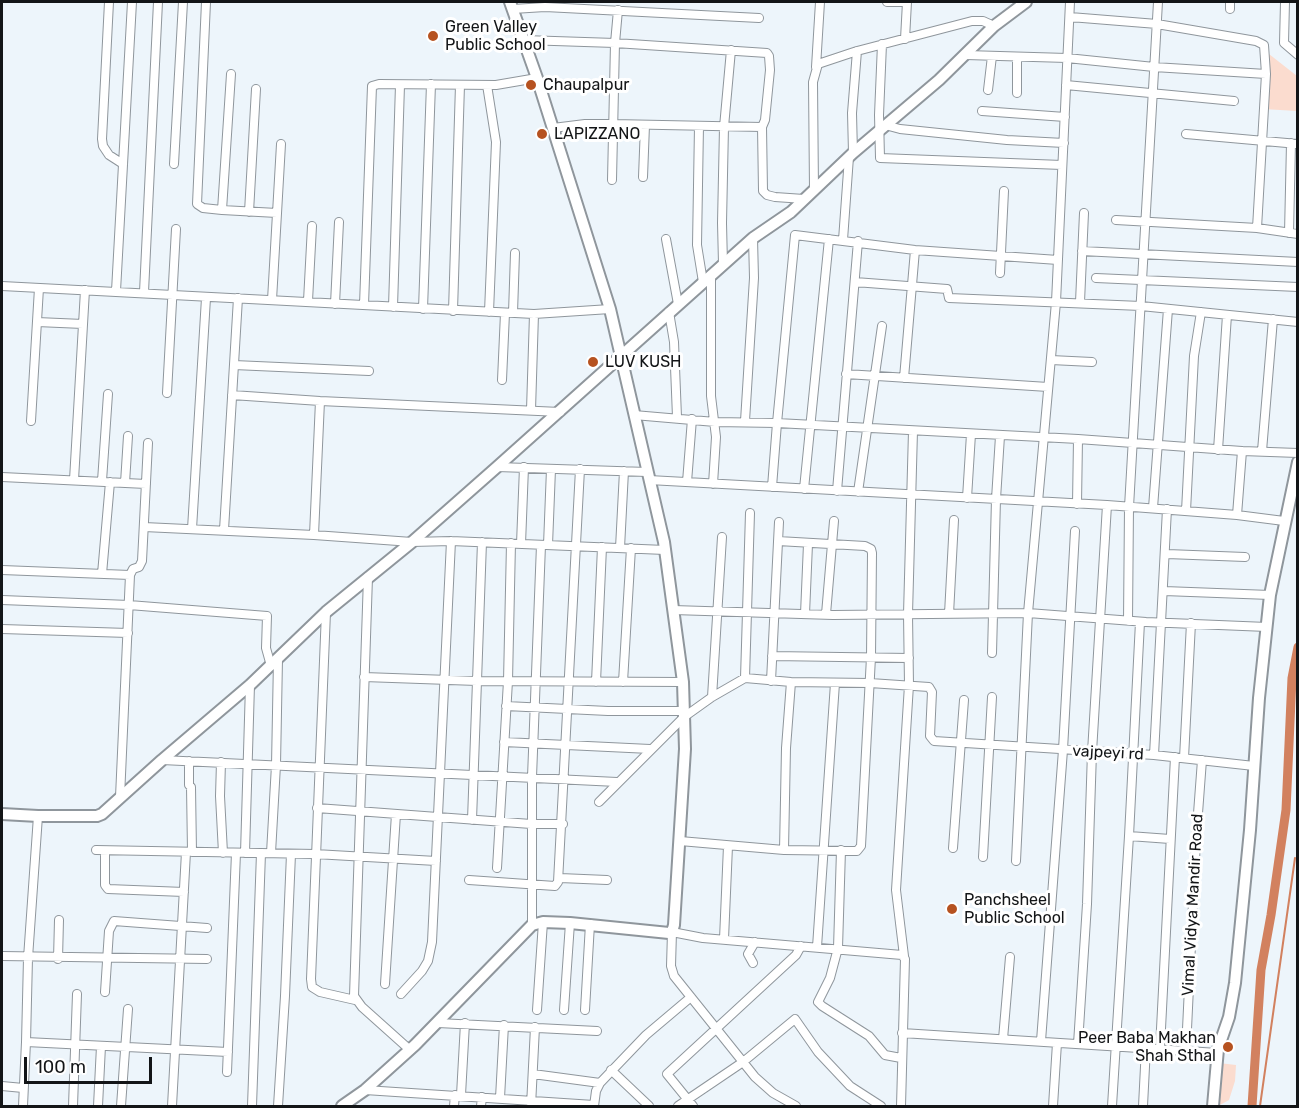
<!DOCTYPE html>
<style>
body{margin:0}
#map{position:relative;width:1299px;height:1108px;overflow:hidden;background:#edf5fb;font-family:Rubik,sans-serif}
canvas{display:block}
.frame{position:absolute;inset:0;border:3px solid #131517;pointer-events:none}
.scale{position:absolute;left:24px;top:1057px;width:128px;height:27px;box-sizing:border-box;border:3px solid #131517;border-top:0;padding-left:8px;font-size:18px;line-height:21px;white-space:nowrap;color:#131517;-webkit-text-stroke:4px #fff;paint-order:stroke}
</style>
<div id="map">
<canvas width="1299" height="1108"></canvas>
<div class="frame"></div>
<div class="scale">100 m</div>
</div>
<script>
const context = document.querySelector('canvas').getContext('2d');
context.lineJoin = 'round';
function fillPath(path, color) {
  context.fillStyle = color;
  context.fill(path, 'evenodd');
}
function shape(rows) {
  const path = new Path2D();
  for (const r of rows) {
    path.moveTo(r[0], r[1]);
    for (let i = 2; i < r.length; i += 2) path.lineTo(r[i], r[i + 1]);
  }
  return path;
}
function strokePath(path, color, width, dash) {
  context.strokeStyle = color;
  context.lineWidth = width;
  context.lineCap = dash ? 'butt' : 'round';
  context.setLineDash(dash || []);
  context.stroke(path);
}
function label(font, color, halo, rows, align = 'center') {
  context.font = font + ' Rubik,sans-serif';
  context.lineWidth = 6;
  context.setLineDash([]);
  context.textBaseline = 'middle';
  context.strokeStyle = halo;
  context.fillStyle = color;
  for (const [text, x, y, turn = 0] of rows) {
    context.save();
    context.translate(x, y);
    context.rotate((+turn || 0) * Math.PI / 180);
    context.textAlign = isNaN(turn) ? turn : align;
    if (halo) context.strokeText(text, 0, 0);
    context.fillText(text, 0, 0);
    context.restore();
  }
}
fillPath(shape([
 [1269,54,1297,76,1297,111,1263,109],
 [1219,1063,1236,1065,1235,1081,1229,1100,1218,1106]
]), '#fbdccf');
strokePath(shape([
 [1260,1106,1295,858]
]), '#d2815f', 2);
strokePath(shape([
 [1252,1106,1261,970,1271,915,1286,810,1292,678,1298,647]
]), '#d2815f', 9);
const street = shape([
 [109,2,102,139,103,146,109,155,123,164],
 [206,2,197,204,203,208,222,210,277,213],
 [887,2,907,2],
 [1285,2,1284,43,1298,55],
 [513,9,545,7,759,18],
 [1230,9,1230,2],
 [1070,17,1157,24,1256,41,1264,45,1266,74,1257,228],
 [905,39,907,2],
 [524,40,615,43,767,53,769,56,770,70,765,120,762,127,763,191,767,195,775,197,804,199],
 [882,44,879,115,880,158,1062,165],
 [966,55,1067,58,1154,67,1266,74],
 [1017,57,1017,93],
 [816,67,820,2],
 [487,85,496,142,489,312],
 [1066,85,1234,101],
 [988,90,992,56],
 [982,111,1065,117],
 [885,125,900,129,1007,140,1064,143],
 [699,126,697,245,703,282],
 [553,128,585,124,613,124,762,127],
 [1186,134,1298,144],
 [853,153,852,113,857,51],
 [174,164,183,2],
 [643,177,645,125],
 [612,180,615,43,618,10],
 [814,190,813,82,818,64,857,51,972,21,983,21,994,26],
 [222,210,231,74],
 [249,212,256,89],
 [1116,220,1257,228,1298,234],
 [1289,233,1291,143],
 [666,239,678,304],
 [843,240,849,157],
 [1082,251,1298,262],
 [723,264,722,223,724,127,731,50],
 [1000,273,1004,191],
 [711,275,711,396,716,437,713,484],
 [1096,278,1298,287],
 [855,282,947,289,949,298,1141,306,1298,322],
 [2,286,534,314,610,309],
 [116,291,132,2],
 [144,292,158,2],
 [272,300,281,144],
 [308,301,312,226],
 [1080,302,1084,213],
 [335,304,339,222],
 [364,305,372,86,379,84,496,85,537,78],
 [393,307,400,85],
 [423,309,431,84],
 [453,311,460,85],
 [669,312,674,342,677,417],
 [513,313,515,253],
 [37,322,83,324],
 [1051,360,1092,362],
 [234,365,369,371],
 [846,374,1048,387],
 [904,378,915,250],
 [502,380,505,313],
 [167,393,176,229],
 [232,395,320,401,560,412],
 [531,410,534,314],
 [634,415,715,422,777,423,795,235,915,250,1058,260],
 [31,421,39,288],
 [745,421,754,278,753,238],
 [1218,450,1227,315],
 [1242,451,1298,453],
 [1262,451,1273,319],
 [497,467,647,472],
 [2,477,146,484],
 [74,480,85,290],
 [649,480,1107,505,1237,515,1284,521],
 [102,481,108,394],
 [687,482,692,419],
 [125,483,128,436],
 [772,487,777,423,1078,439,1242,451,1237,515],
 [804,489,829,239],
 [837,491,858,241],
 [858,492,882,326],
 [967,498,971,434],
 [1077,504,1078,439],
 [1153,508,1168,309],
 [1186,511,1194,356,1201,312],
 [144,527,314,535,412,542,451,541,665,550],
 [192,529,206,298],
 [224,530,238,298],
 [314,535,320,401],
 [521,544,524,467],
 [548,545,551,469],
 [620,548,624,471],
 [1167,554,1245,557],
 [2,570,130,575],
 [102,574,110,482],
 [368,577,354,996,362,1007,410,1050],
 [1164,591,1270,595],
 [2,600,129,605,267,616,266,648,271,666],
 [673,610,833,615,1028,613,1146,622,1267,627],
 [326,612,311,979,312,987,320,992,355,1000],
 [805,614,808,544],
 [826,614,834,521],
 [949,614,954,520],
 [1128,621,1129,507,1158,2],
 [2,629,128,633],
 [992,653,996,499,1000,436],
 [772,656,909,658],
 [364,677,477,681,482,542],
 [745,678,750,513],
 [771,681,779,522],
 [596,682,602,547],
 [623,682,631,548],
 [712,697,722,537],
 [506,706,608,711,684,711],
 [504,742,650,749],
 [1154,755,1167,509],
 [1184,758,1191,623],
 [162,760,617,782],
 [189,761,189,785,191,787,192,852],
 [221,762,220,796,223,853],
 [120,797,130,575,133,569,139,567,142,561,148,443],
 [599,802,684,717,712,697,745,678,791,682,870,683,929,687,932,692,930,736,934,741,1154,755,1254,766],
 [317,808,531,824,563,824],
 [38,816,28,958,26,1042,228,1052],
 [472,820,477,681,683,682],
 [1129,836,1170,839],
 [680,841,784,850,857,851,861,846,871,657,872,553,871,549,865,546,778,541],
 [953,848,964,700],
 [96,850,315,854,436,861],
 [784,850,786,748,791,682],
 [841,850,838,948,830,978,818,1002,822,1006,869,1036,885,1055,901,1058],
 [105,851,105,885,108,889,184,892],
 [245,853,250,685],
 [271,853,276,765,278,659],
 [983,857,992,697],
 [1016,861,1028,613,1056,302,1070,2],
 [497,868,508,681,511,543],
 [560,878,607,880],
 [469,880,555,886,558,882,580,469],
 [532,925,532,777,541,545],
 [724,939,728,846],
 [817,947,835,683],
 [2,956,207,959],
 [904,956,896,890,909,685,908,614,913,431],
 [58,959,59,920],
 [753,963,748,954,755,942],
 [385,984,396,814],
 [105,992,109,931,114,921,207,928],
 [401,994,422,971,428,961,432,942,451,541],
 [537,1010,543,922],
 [564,1010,570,923],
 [585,1010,590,924],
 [438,1023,597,1031],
 [902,1033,1218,1053],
 [1003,1039,1010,957],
 [1041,1041,1063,750,1075,531],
 [1078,1044,1087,904,1092,752,1107,505],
 [1160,1048,1175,757],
 [1186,1050,1196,840,1202,760],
 [611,1070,649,1106],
 [227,1072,236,853],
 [533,1074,600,1083],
 [2,1086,23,1088],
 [365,1090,594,1105],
 [461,1095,465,1023],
 [500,1098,504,1025],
 [23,1106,26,1042],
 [73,1106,77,994],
 [98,1106,101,1046],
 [121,1106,128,1009],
 [172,1106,186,852],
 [252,1106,261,853],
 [278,1106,285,996,291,854],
 [454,1106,455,1095],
 [481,1106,482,1097],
 [531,1106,535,1027],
 [594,1106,596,1091,600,1083,646,1035,691,997],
 [678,1106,743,1062,795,1019,818,1052,850,1086,881,1106],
 [693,1106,667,1074,796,955,801,946],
 [796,1106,773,1093,755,1077,674,976,671,966,672,932,703,938,902,955,905,959,901,1106],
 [1053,1106,1057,1043],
 [1112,1106,1129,836,1140,622],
 [1143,1106,1146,1047]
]);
const secondary = shape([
 [2,814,38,816,97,816,102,814,162,760,250,685,326,612,412,542,497,467,753,238,791,212,853,153,939,80,994,26,1026,2],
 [342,1106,365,1090,415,1045,532,925,543,922,570,923,669,933,672,932,674,925,685,749,683,682,664,542,610,309,537,78,510,2],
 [1213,1106,1218,1049,1229,1017,1235,983,1250,830,1259,698,1270,595,1298,462]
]);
strokePath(street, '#8f969c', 10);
strokePath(secondary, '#8f969c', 14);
strokePath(street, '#fff', 8);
strokePath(secondary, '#fff', 10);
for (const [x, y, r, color] of [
 [433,36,6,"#b65220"],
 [531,85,6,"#b65220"],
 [542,134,6,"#b65220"],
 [593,362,6,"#b65220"],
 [952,909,6,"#b65220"],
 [1228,1047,6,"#b65220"]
]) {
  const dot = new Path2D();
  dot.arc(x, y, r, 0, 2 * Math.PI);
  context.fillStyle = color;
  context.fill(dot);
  strokePath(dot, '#fff', 2);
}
label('16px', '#131517', '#fff', [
 ["Green Valley",445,27],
 ["Public School",445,45],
 ["Chaupalpur",543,85],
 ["LAPIZZANO",554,134],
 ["LUV KUSH",605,362],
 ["Panchsheel",964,900],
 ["Public School",964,918],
 ["Peer Baba Makhan",1216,1038,"right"],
 ["Shah Sthal",1216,1056,"right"]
], 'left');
label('16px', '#131517', '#fff', [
 ["vajpeyi rd",1108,753,3],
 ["Vimal Vidya Mandir Road",1193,905,-87]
]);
</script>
